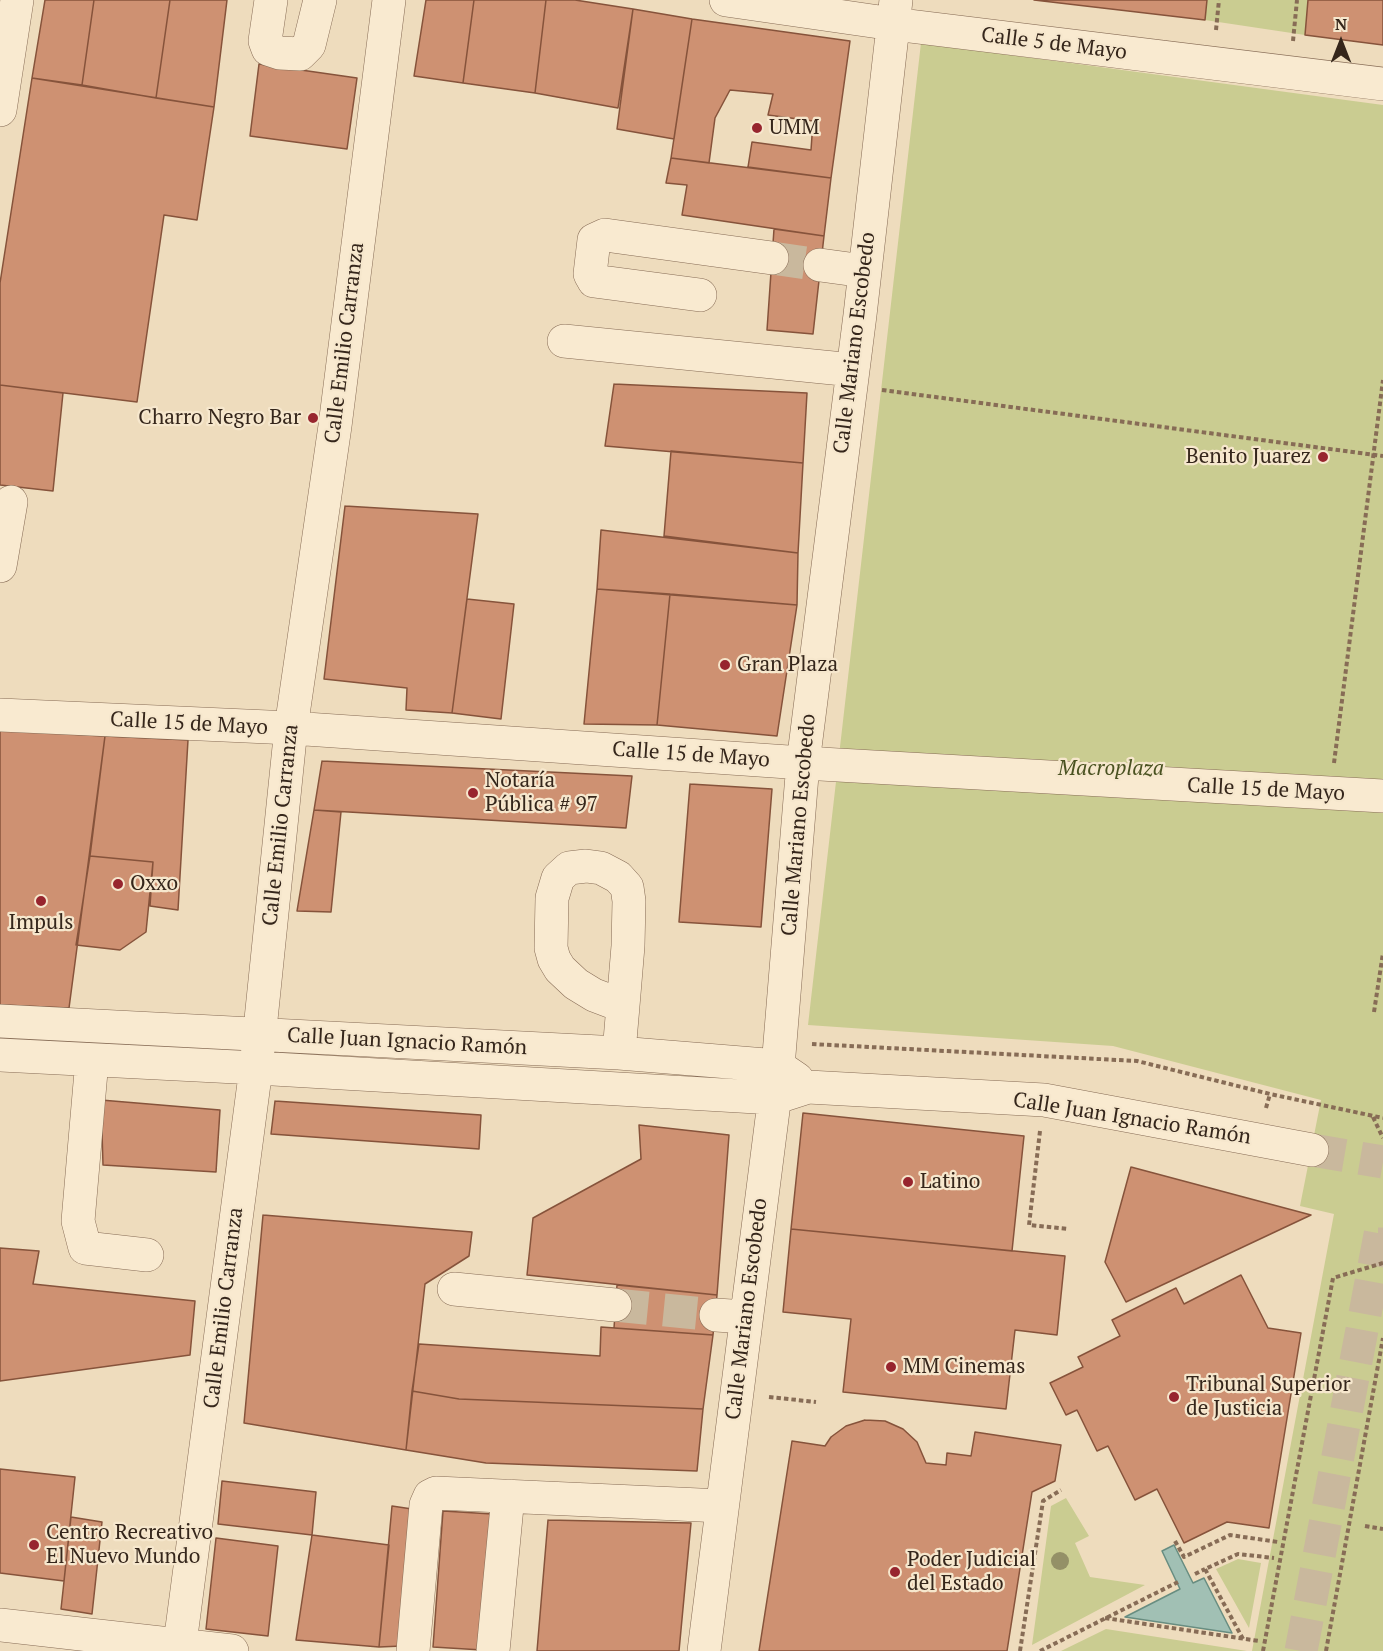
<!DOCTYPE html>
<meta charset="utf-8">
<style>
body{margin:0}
#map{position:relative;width:1383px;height:1651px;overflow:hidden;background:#eedcbd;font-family:"PT Serif",serif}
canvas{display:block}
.north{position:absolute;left:1311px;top:12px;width:60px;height:60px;-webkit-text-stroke:4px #f6e7cd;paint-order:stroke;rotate:0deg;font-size:16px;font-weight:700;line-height:24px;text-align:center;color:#35261b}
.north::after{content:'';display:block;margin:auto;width:21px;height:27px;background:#35261b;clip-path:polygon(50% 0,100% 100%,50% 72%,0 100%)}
</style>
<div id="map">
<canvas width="1383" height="1651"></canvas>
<div class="north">N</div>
</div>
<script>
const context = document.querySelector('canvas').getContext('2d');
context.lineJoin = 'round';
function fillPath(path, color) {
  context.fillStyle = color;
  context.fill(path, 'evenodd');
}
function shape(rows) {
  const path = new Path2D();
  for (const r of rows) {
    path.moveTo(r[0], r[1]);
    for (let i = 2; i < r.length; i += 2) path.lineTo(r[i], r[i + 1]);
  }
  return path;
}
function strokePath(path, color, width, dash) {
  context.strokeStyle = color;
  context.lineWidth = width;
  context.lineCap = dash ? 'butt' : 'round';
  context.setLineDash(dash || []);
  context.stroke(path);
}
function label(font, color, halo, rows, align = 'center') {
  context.font = font + ' "PT Serif",serif';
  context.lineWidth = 4.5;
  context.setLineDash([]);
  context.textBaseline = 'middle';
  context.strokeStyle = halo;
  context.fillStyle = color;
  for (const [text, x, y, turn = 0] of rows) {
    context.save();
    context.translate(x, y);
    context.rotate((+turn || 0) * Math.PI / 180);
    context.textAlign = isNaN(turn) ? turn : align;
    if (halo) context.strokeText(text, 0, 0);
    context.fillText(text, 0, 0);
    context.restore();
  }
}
fillPath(shape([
 [1207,0,1308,0,1305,35,1205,20],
 [921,43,1383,105,1383,1651,1252,1651,1334,1214,1300,1206,1321,1100,1113,1046,808,1025],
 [1066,1498,1089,1536,1075,1543,1090,1577,1145,1585,1032,1645,1051,1506],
 [1238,1559,1261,1563,1249,1628,1216,1569],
 [1106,1629,1247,1651,1061,1651]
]), '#cacc91');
const water = shape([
 [1174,1545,1193,1583,1204,1578,1232,1633,1125,1617,1180,1589,1162,1551,1174,1545]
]);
fillPath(water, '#a1c0b4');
strokePath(water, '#688d81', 1.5);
const building = shape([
 [45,0,94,0,82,85,32,78,45,0],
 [94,0,170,0,156,98,82,85,94,0],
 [170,0,227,0,214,107,156,98,170,0],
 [426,0,474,0,463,83,414,76,426,0],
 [474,0,546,0,535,93,463,83,474,0],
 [546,0,575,0,633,9,618,108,535,93,546,0],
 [1034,0,1207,0,1205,20,1034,0],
 [1308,0,1383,0,1383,45,1305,35,1308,0],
 [633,9,692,19,674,139,617,129,633,9],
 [692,19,850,41,831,178,748,167,752,142,811,150,813,121,768,115,773,94,730,90,715,118,709,163,671,158,692,19],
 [259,64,357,78,347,149,250,136,259,64],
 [32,78,214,107,197,220,164,215,137,402,0,385,0,283,32,78],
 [671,158,831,178,824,236,682,215,687,185,666,183,671,158],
 [774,229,824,236,813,334,767,330,774,229],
 [614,384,807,393,803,463,605,446,614,384],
 [0,385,63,393,53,491,0,485,0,385],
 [671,451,803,463,798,553,664,536,671,451],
 [345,506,478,514,452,713,406,710,407,688,324,679,345,506],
 [601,530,798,553,797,605,597,589,601,530],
 [597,589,670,594,657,725,584,724,597,589],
 [670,594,797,605,777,736,657,725,670,594],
 [467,599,514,604,501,719,452,713,467,599],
 [0,730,105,736,69,1008,0,1005,0,730],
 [105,736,188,740,178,910,150,906,153,862,90,856,105,736],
 [322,761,632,776,626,828,314,810,322,761],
 [690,784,772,789,761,927,679,922,690,784],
 [314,810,341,812,331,912,297,911,314,810],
 [90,856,153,862,146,932,120,950,76,945,90,856],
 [101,1100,220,1110,216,1172,103,1165,101,1100],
 [275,1101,481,1115,479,1149,271,1134,275,1101],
 [803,1113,1024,1136,1012,1251,791,1229,803,1113],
 [639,1125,729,1135,717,1295,527,1275,533,1218,641,1159,639,1125],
 [1131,1167,1311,1215,1126,1302,1105,1262,1131,1167],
 [263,1215,472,1232,469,1256,425,1284,406,1450,244,1423,263,1215],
 [791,1229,1065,1256,1057,1335,1015,1330,1006,1409,843,1392,851,1319,783,1312,791,1229],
 [0,1248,39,1251,33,1284,195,1301,190,1355,0,1381,0,1248],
 [1241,1275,1268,1328,1301,1333,1269,1528,1227,1522,1184,1543,1157,1489,1135,1500,1108,1446,1097,1451,1077,1410,1066,1415,1050,1383,1083,1367,1078,1357,1120,1336,1112,1320,1176,1288,1184,1304,1241,1275],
 [617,1285,717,1295,713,1335,614,1328,617,1285],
 [601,1327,713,1335,703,1409,459,1399,412,1391,419,1344,600,1356,601,1327],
 [412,1391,459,1399,703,1409,697,1471,486,1463,406,1450,412,1391],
 [865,1420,885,1421,903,1429,917,1442,926,1463,946,1465,947,1453,971,1456,975,1432,1061,1445,1055,1481,1032,1492,1007,1651,759,1651,792,1441,825,1446,831,1437,846,1426,865,1420],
 [0,1469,75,1477,64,1581,0,1573,0,1469],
 [222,1481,316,1492,312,1535,218,1524,222,1481],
 [392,1506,412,1509,402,1646,379,1647,392,1506],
 [443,1511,492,1514,482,1650,433,1647,443,1511],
 [71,1517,102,1522,92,1614,61,1609,71,1517],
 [548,1520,691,1523,679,1651,537,1651,548,1520],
 [312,1535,389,1545,379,1647,296,1640,312,1535],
 [216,1538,278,1546,268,1636,206,1629,216,1538]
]);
fillPath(building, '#ce9172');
strokePath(building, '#86533b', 1.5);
strokePath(shape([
 [772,258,820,265],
 [1312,1150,1383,1162],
 [1378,1244,1383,1244],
 [615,1305,716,1315]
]), '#c9b89d', 33, [33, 16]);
strokePath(shape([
 [1301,1651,1383,1219]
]), '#c9b89d', 33, [33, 16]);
const minor = shape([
 [271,0,265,41,268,49,280,53,300,54,309,45,320,0],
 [726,0,893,24,1383,84],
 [0,110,17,0],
 [820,265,864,271],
 [700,295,594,281,590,274,594,240,605,235,612,236,772,258],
 [564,341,853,370],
 [0,566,11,502],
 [0,715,291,728,803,763,1383,796],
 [0,1021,619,1053,778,1066,797,1079],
 [619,1053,621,1029,623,1006,628,946,629,901,627,887,618,877,601,868,586,866,569,868,558,878,552,898,551,948,554,959,560,969,576,984,594,995,623,1006],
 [0,1055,256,1068,774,1098,808,1087,1044,1100,1312,1150],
 [92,1060,78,1221,85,1248,147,1255],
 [454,1289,615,1305],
 [716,1315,746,1317],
 [0,1625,232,1651],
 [179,1651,256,1068,291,728,335,426,389,0],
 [413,1651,426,1505,430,1496,436,1493,722,1506],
 [493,1651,508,1496],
 [704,1651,777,1079,803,763,860,315,896,0]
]);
strokePath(minor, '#876c56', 34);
strokePath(shape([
 [1216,30,1219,0],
 [1293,41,1297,0],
 [882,390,1383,456],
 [1334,763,1383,380],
 [1374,1012,1383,953],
 [812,1044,1137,1061,1270,1094,1383,1118],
 [1266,1108,1270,1094],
 [1373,1117,1383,1138],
 [1040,1131,1029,1225,1068,1229],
 [769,1397,816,1402],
 [1365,1526,1383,1529],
 [1175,1541,1184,1557,1230,1535,1278,1542],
 [1195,1574,1205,1569],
 [1105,1618,1259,1641],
 [1243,1639,1205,1569,1238,1554,1274,1558],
 [1020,1651,1043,1501,1061,1490],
 [1040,1651,1178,1582],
 [1263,1651,1333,1278,1383,1263],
 [1326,1651,1383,1338]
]), '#876c56', 4, [4.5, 3]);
strokePath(minor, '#f9ead0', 33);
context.fillStyle = '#949067';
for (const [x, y] of [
 [1060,1561]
]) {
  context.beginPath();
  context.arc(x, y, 9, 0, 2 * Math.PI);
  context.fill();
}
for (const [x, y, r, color] of [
 [757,128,6,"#97252e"],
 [313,418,6,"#97252e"],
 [1323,457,6,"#97252e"],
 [725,665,6,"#97252e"],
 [473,793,6,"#97252e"],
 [118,884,6,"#97252e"],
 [41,901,6,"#97252e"],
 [908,1182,6,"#97252e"],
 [891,1367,6,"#97252e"],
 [1174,1397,6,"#97252e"],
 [34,1545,6,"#97252e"],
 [895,1572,6,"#97252e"]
]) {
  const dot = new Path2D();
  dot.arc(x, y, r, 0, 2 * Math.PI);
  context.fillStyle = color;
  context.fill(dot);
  strokePath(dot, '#f6e7cd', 2);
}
label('21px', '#35261b', '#f6e7cd', [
 ["Calle 5 de Mayo",1054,44,7],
 ["Calle Emilio Carranza",345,343,-83],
 ["Calle Mariano Escobedo",855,343,-83],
 ["Calle 15 de Mayo",189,724,3],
 ["Calle 15 de Mayo",691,755,4],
 ["Calle 15 de Mayo",1266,790,3],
 ["Calle Emilio Carranza",281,825,-84],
 ["Calle Mariano Escobedo",799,825,-85],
 ["Calle Juan Ignacio Ramón",407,1042,3],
 ["Calle Juan Ignacio Ramón",1132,1119,9],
 ["Calle Emilio Carranza",224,1308,-83],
 ["Calle Mariano Escobedo",747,1309,-83]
]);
label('21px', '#35261b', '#f6e7cd', [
 ["UMM",769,128],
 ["Charro Negro Bar",301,418,"right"],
 ["Benito Juarez",1311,457,"right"],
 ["Gran Plaza",737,665],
 ["Notaría",485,781],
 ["Pública # 97",485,805],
 ["Oxxo",130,884],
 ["Impuls",41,923,"center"],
 ["Latino",920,1182],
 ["MM Cinemas",903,1367],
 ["Tribunal Superior",1186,1385],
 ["de Justicia",1186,1409],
 ["Centro Recreativo",46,1533],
 ["El Nuevo Mundo",46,1557],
 ["Poder Judicial",907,1560],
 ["del Estado",907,1584]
], 'left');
label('italic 21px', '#4a5221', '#f6e7cd', [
 ["Macroplaza",1111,769]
]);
</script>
